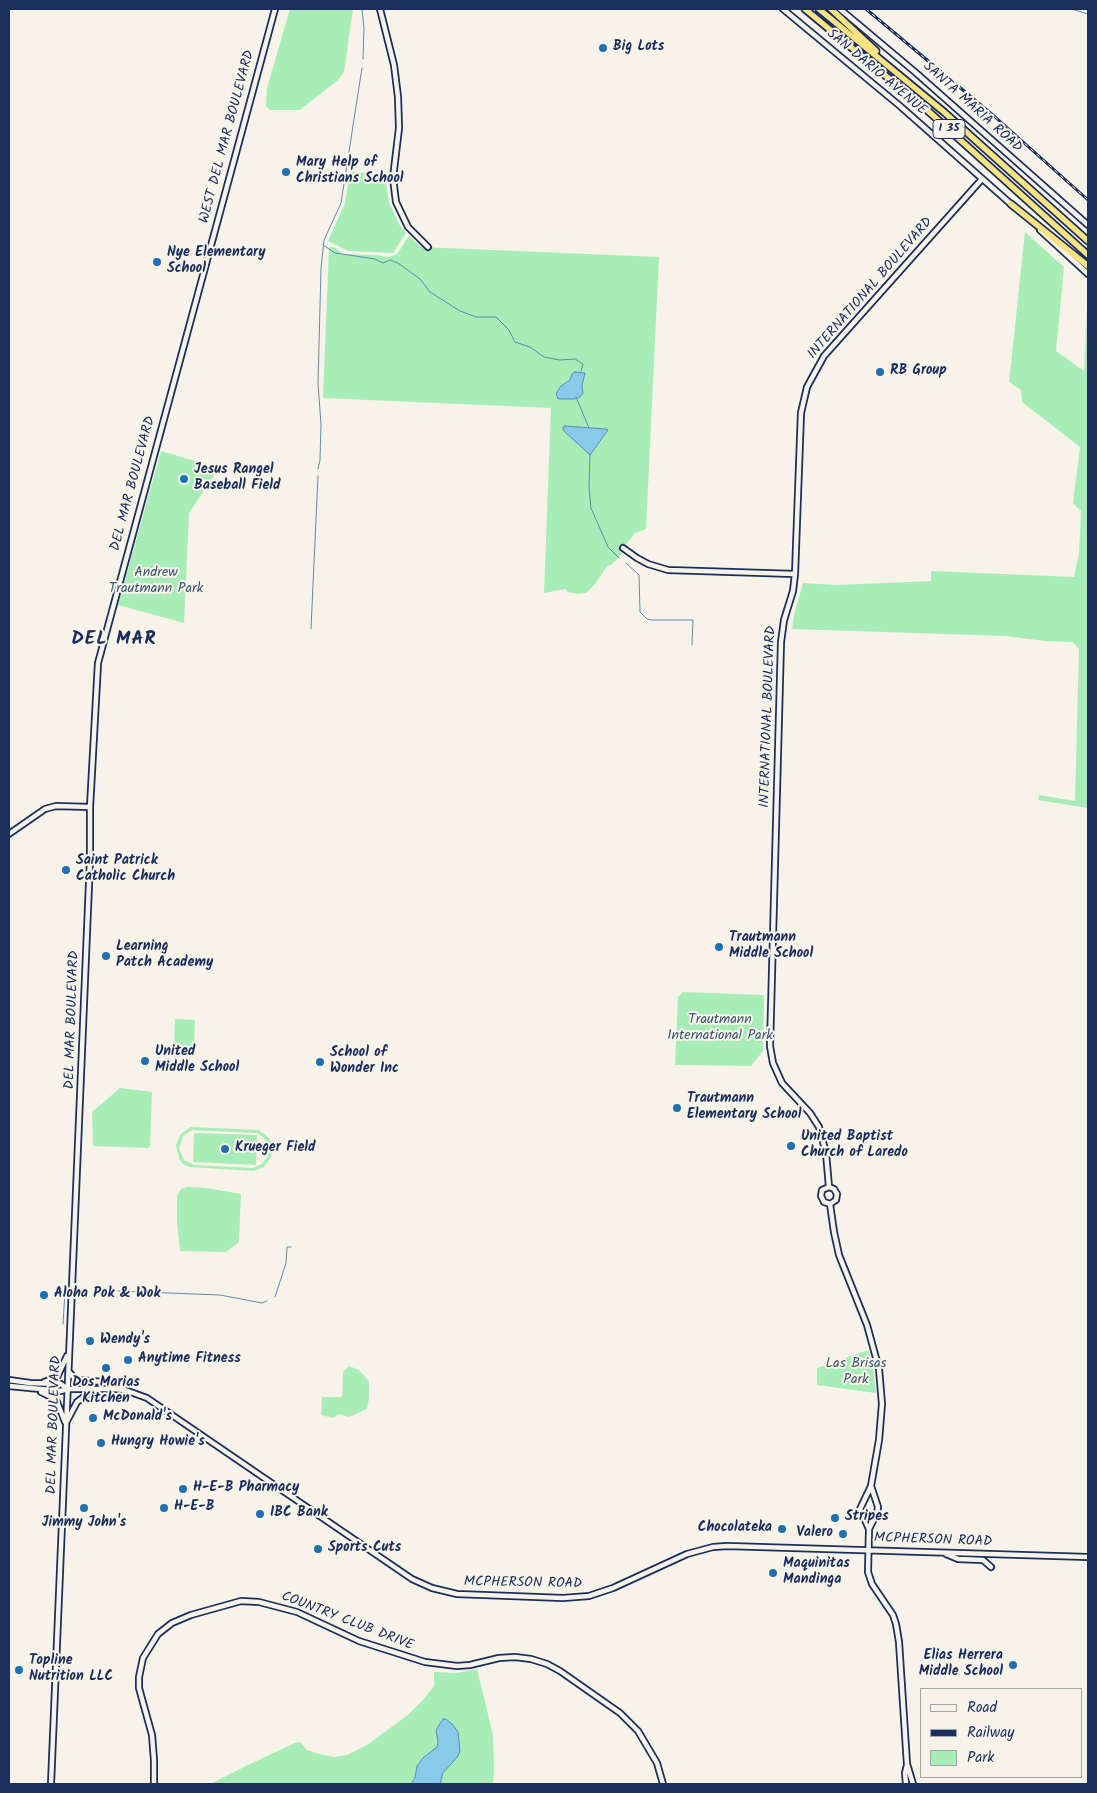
<!DOCTYPE html>
<style>
body{margin:0}
#map{position:relative;width:1097px;height:1793px;overflow:hidden;background:#f7f3e8;font-family:Kalam,sans-serif}
canvas{display:block}
.frame{position:absolute;inset:0;border:10px solid #1b2f5e;pointer-events:none}
.legend{position:absolute;left:920px;top:1688px;width:162px;height:90px;box-sizing:border-box;background:#f7f3e8;border:1px solid #9fa5b1;margin:0;padding:6px 9px;list-style:none;font-size:15px;color:#1b2f5e}
.legend li{display:flex;align-items:center;gap:10px;height:25px}
.legend b{width:25px;border:1px solid #9fa5b1}
</style>
<div id="map">
<canvas width="1097" height="1793"></canvas>
<div class="frame"></div>
<ul class="legend">
<li><b style="height:6px;background:#f7f3e8"></b>Road</li>
<li><b style="height:6px;background:#1b2f5e"></b>Railway</li>
<li><b style="height:14px;background:#a8edb8"></b>Park</li>
</ul>
</div>
<script>
const context = document.querySelector('canvas').getContext('2d');
context.lineJoin = 'round';
function fillPath(path, color) {
  context.fillStyle = color;
  context.fill(path, 'evenodd');
}
function shape(rows) {
  const path = new Path2D();
  for (const r of rows) {
    path.moveTo(r[0], r[1]);
    for (let i = 2; i < r.length; i += 2) path.lineTo(r[i], r[i + 1]);
  }
  return path;
}
function strokePath(path, color, width, dash) {
  context.strokeStyle = color;
  context.lineWidth = width;
  context.lineCap = dash ? 'butt' : 'round';
  context.setLineDash(dash || []);
  context.stroke(path);
}
function label(font, color, halo, rows, align = 'center') {
  context.font = font + ' Kalam,sans-serif';
  context.lineWidth = 4;
  context.setLineDash([]);
  context.textBaseline = 'middle';
  context.strokeStyle = halo;
  context.fillStyle = color;
  for (const [text, x, y, turn = 0] of rows) {
    context.save();
    context.translate(x, y);
    context.rotate((+turn || 0) * Math.PI / 180);
    context.textAlign = isNaN(turn) ? turn : align;
    if (halo) context.strokeText(text, 0, 0);
    context.fillText(text, 0, 0);
    context.restore();
  }
}
fillPath(shape([
 [290,9,353,9,344,72,338,80,300,110,270,110,266,106,267,88],
 [351,171,385,176,389,202,399,224,406,233,393,253,348,251,328,241,345,203,349,180,354,179,354,176,350,174],
 [1025,232,1064,267,1056,351,1084,371,1088,290,1088,808,1038,800,1039,795,1075,801,1079,649,1073,642,1045,641,1006,636,792,629,794,615,803,583,837,585,931,581,931,571,1074,577,1079,553,1081,511,1073,503,1080,447,1022,402,1021,390,1009,382],
 [409,236,421,247,659,257,646,529,635,533,621,551,622,554,611,565,607,566,595,584,586,593,578,594,568,592,565,589,544,593,551,408,323,398,329,247,336,248,342,254,375,255,389,257,397,254],
 [161,451,219,468,189,513,184,623,118,605],
 [683,992,764,995,763,1051,751,1066,675,1065,678,997],
 [175,1019,195,1020,194,1047,174,1046],
 [120,1088,152,1092,150,1146,148,1148,93,1146,92,1112],
 [191,1127,258,1130,265,1134,271,1141,272,1151,271,1157,264,1167,254,1171,189,1167,182,1163,179,1158,176,1145,181,1134],
 [192,1130,257,1133,263,1137,268,1143,269,1150,268,1156,262,1164,253,1168,194,1165,184,1160,179,1149,183,1136],
 [194,1133,257,1135,256,1165,193,1162],
 [187,1187,206,1188,241,1194,239,1242,226,1252,180,1251,177,1222,177,1195,181,1189],
 [868,1350,873,1366,876,1393,817,1385,817,1368],
 [349,1366,359,1370,369,1381,369,1398,367,1409,349,1417,339,1414,333,1418,321,1415,322,1397,342,1397,343,1372],
 [477,1669,493,1735,494,1768,493,1784,210,1784,250,1764,297,1742,301,1743,307,1750,323,1755,334,1757,347,1755,367,1745,408,1715,424,1699,434,1686,434,1672,456,1673]
]), '#a8edb8');
const water = shape([
 [575,372,585,373,582,386,583,393,580,397,575,399,558,399,556,393,561,386,570,380,572,374,575,372],
 [565,426,606,429,608,430,590,455,563,430,563,427,565,426],
 [443,1719,446,1719,453,1725,458,1732,460,1751,458,1756,443,1773,440,1784,411,1784,415,1778,417,1766,423,1758,437,1747,438,1742,436,1730,443,1719]
]);
fillPath(water, '#89caea');
strokePath(water, '#5d8cb2', 1);
strokePath(shape([
 [362,9,364,28,363,59],
 [1072,9,1088,14],
 [323,245,335,253,375,259,383,263,390,260,398,263,420,279,430,292,460,311,476,317,496,317,509,330,515,342,530,347,544,357,560,360,575,359,583,364,581,371],
 [576,397,589,428],
 [590,454,589,487,591,508,608,547,619,558],
 [318,469,320,460,321,425,318,383,321,268,324,240,341,203,362,68],
 [626,563,639,575,640,612,647,619,652,620,693,620,692,645],
 [311,629,318,476],
 [118,1291,220,1295,262,1303,267,1301],
 [275,1297,286,1263,287,1247,291,1247],
 [63,1324,65,1291]
]), '#5d8cb2', 1);
const secondary = shape([
 [380,9,394,65,398,97,399,128,393,178,396,202,408,227,428,247],
 [783,9,900,106,1012,205],
 [840,9,915,72,1088,225],
 [1040,230,1088,274],
 [623,548,637,558,648,564,668,570,795,574],
 [9,834,45,809,56,806,90,807],
 [829,1187,826,1153,819,1127,810,1113,782,1083,773,1063,770,1046,781,642,784,620,793,591,795,574,801,413,807,387,824,356,982,179],
 [829,1187,822,1190,821,1196,824,1202,830,1204],
 [829,1187,834,1189,837,1194,836,1200,830,1204],
 [830,1204,834,1232,839,1255,867,1325,879,1369,882,1404,879,1440,871,1486,860,1509,869,1529],
 [69,1372,76,1380,120,1383,125,1390],
 [9,1380,30,1383,61,1384,67,1389],
 [44,1382,57,1377,67,1356],
 [9,1386,61,1391,67,1389,114,1389,125,1390,147,1398,412,1579,432,1588,457,1594,563,1598,589,1596,613,1588,687,1554,713,1547,727,1546,1088,1557],
 [41,1392,53,1398,57,1402,65,1422],
 [67,1421,77,1402,89,1393,96,1390],
 [871,1486,878,1507,877,1513,869,1529,868,1572,872,1584,893,1615,896,1624,899,1642,907,1764,913,1784],
 [946,1554,958,1559,983,1560,991,1567],
 [51,1784,90,860,90,807,98,663,275,9],
 [154,1784,154,1760,152,1735,139,1688,139,1677,143,1658,158,1634,172,1623,191,1615,241,1601,259,1602,297,1612,359,1641,425,1662,457,1666,470,1665,499,1658,515,1657,531,1659,547,1664,560,1671,620,1713,638,1731,657,1763,663,1784],
 [906,1784,905,1773,907,1765]
]);
const highway = shape([
 [805,9,927,110,1088,255],
 [819,9,944,112,1088,241],
 [831,9,876,51],
 [1011,204,1088,266]
]);
strokePath(secondary, '#1b2f5e', 8);
strokePath(highway, '#1b2f5e', 9);
strokePath(secondary, '#f7f3e8', 4.5);
strokePath(highway, '#f8e281', 5.5);
const rail = shape([
 [866,9,994,116,1088,200]
]);
strokePath(rail, '#1b2f5e', 3);
strokePath(rail, '#f7f3e8', 1, [4]);
for (const [x, y, r, color] of [
 [603,48,5,"#1f6fb2"],
 [286,172,5,"#1f6fb2"],
 [157,262,5,"#1f6fb2"],
 [880,372,5,"#1f6fb2"],
 [184,479,5,"#1f6fb2"],
 [66,870,5,"#1f6fb2"],
 [719,947,5,"#1f6fb2"],
 [106,956,5,"#1f6fb2"],
 [145,1061,5,"#1f6fb2"],
 [320,1062,5,"#1f6fb2"],
 [677,1108,5,"#1f6fb2"],
 [791,1146,5,"#1f6fb2"],
 [225,1149,5,"#1f6fb2"],
 [44,1295,5,"#1f6fb2"],
 [90,1341,5,"#1f6fb2"],
 [128,1360,5,"#1f6fb2"],
 [106,1368,5,"#1f6fb2"],
 [93,1418,5,"#1f6fb2"],
 [101,1443,5,"#1f6fb2"],
 [183,1489,5,"#1f6fb2"],
 [84,1508,5,"#1f6fb2"],
 [164,1508,5,"#1f6fb2"],
 [260,1514,5,"#1f6fb2"],
 [835,1518,5,"#1f6fb2"],
 [782,1529,5,"#1f6fb2"],
 [843,1534,5,"#1f6fb2"],
 [318,1549,5,"#1f6fb2"],
 [773,1573,5,"#1f6fb2"],
 [1013,1665,5,"#1f6fb2"],
 [19,1670,5,"#1f6fb2"]
]) {
  const dot = new Path2D();
  dot.arc(x, y, r, 0, 2 * Math.PI);
  context.fillStyle = color;
  context.fill(dot);
  strokePath(dot, '#f7f3e8', 2);
}
for (const [x, y, w] of [
 [949,129,32]
]) {
  const box = new Path2D();
  box.roundRect(x - w / 2, y - 9.5, w, 19, 4);
  context.fillStyle = '#f7f3e8';
  context.fill(box);
  strokePath(box, '#1b2f5e', 1);
}
label('bold 12px', '#1b2f5e', null, [
 ["I 35",949,129]
]);
label('bold 14px', '#1b2f5e', '#f7f3e8', [
 ["Big Lots",613,48],
 ["Mary Help of",296,164],
 ["Christians School",296,180],
 ["Nye Elementary",167,254],
 ["School",167,270],
 ["RB Group",890,372],
 ["Jesus Rangel",194,471],
 ["Baseball Field",194,487],
 ["Saint Patrick",76,862],
 ["Catholic Church",76,878],
 ["Trautmann",729,939],
 ["Middle School",729,955],
 ["Learning",116,948],
 ["Patch Academy",116,964],
 ["United",155,1053],
 ["Middle School",155,1069],
 ["School of",330,1054],
 ["Wonder Inc",330,1070],
 ["Trautmann",687,1100],
 ["Elementary School",687,1116],
 ["United Baptist",801,1138],
 ["Church of Laredo",801,1154],
 ["Krueger Field",235,1149],
 ["Aloha Pok & Wok",54,1295],
 ["Wendy's",100,1341],
 ["Anytime Fitness",138,1360],
 ["Dos Marias",106,1384,"center"],
 ["Kitchen",106,1400,"center"],
 ["McDonald's",103,1418],
 ["Hungry Howie's",111,1443],
 ["H-E-B Pharmacy",193,1489],
 ["H-E-B",174,1508],
 ["IBC Bank",270,1514],
 ["Stripes",845,1518],
 ["Jimmy John's",84,1524,"center"],
 ["Chocolateka",772,1529,"right"],
 ["Valero",833,1534,"right"],
 ["Sports Cuts",328,1549],
 ["Maquinitas",783,1565],
 ["Mandinga",783,1581],
 ["Elias Herrera",1003,1657,"right"],
 ["Middle School",1003,1673,"right"],
 ["Topline",29,1662],
 ["Nutrition LLC",29,1678]
], 'left');
label('14px', '#1b2f5e', '#f7f3e8', [
 ["SAN DARIO AVENUE",876,73,40],
 ["SANTA MARIA ROAD",972,108,42],
 ["WEST DEL MAR BOULEVARD",228,137,-75],
 ["INTERNATIONAL BOULEVARD",871,289,-49],
 ["DEL MAR BOULEVARD",134,484,-75],
 ["INTERNATIONAL BOULEVARD",769,717,-88],
 ["DEL MAR BOULEVARD",73,1020,-88],
 ["DEL MAR BOULEVARD",55,1425,-88],
 ["MCPHERSON ROAD",933,1541,2],
 ["MCPHERSON ROAD",523,1584,1],
 ["COUNTRY CLUB DRIVE",347,1622,21]
]);
label('14px', '#375570', '#f7f3e8', [
 ["Andrew",156,574],
 ["Trautmann Park",156,590],
 ["Trautmann",720,1021],
 ["International Park",720,1037],
 ["Las Brisas",856,1365],
 ["Park",856,1381]
]);
context.letterSpacing = '1px';
label('bold 19px', '#1b2f5e', '#f7f3e8', [
 ["DEL MAR",114,641]
]);
context.letterSpacing = '0px';
</script>
